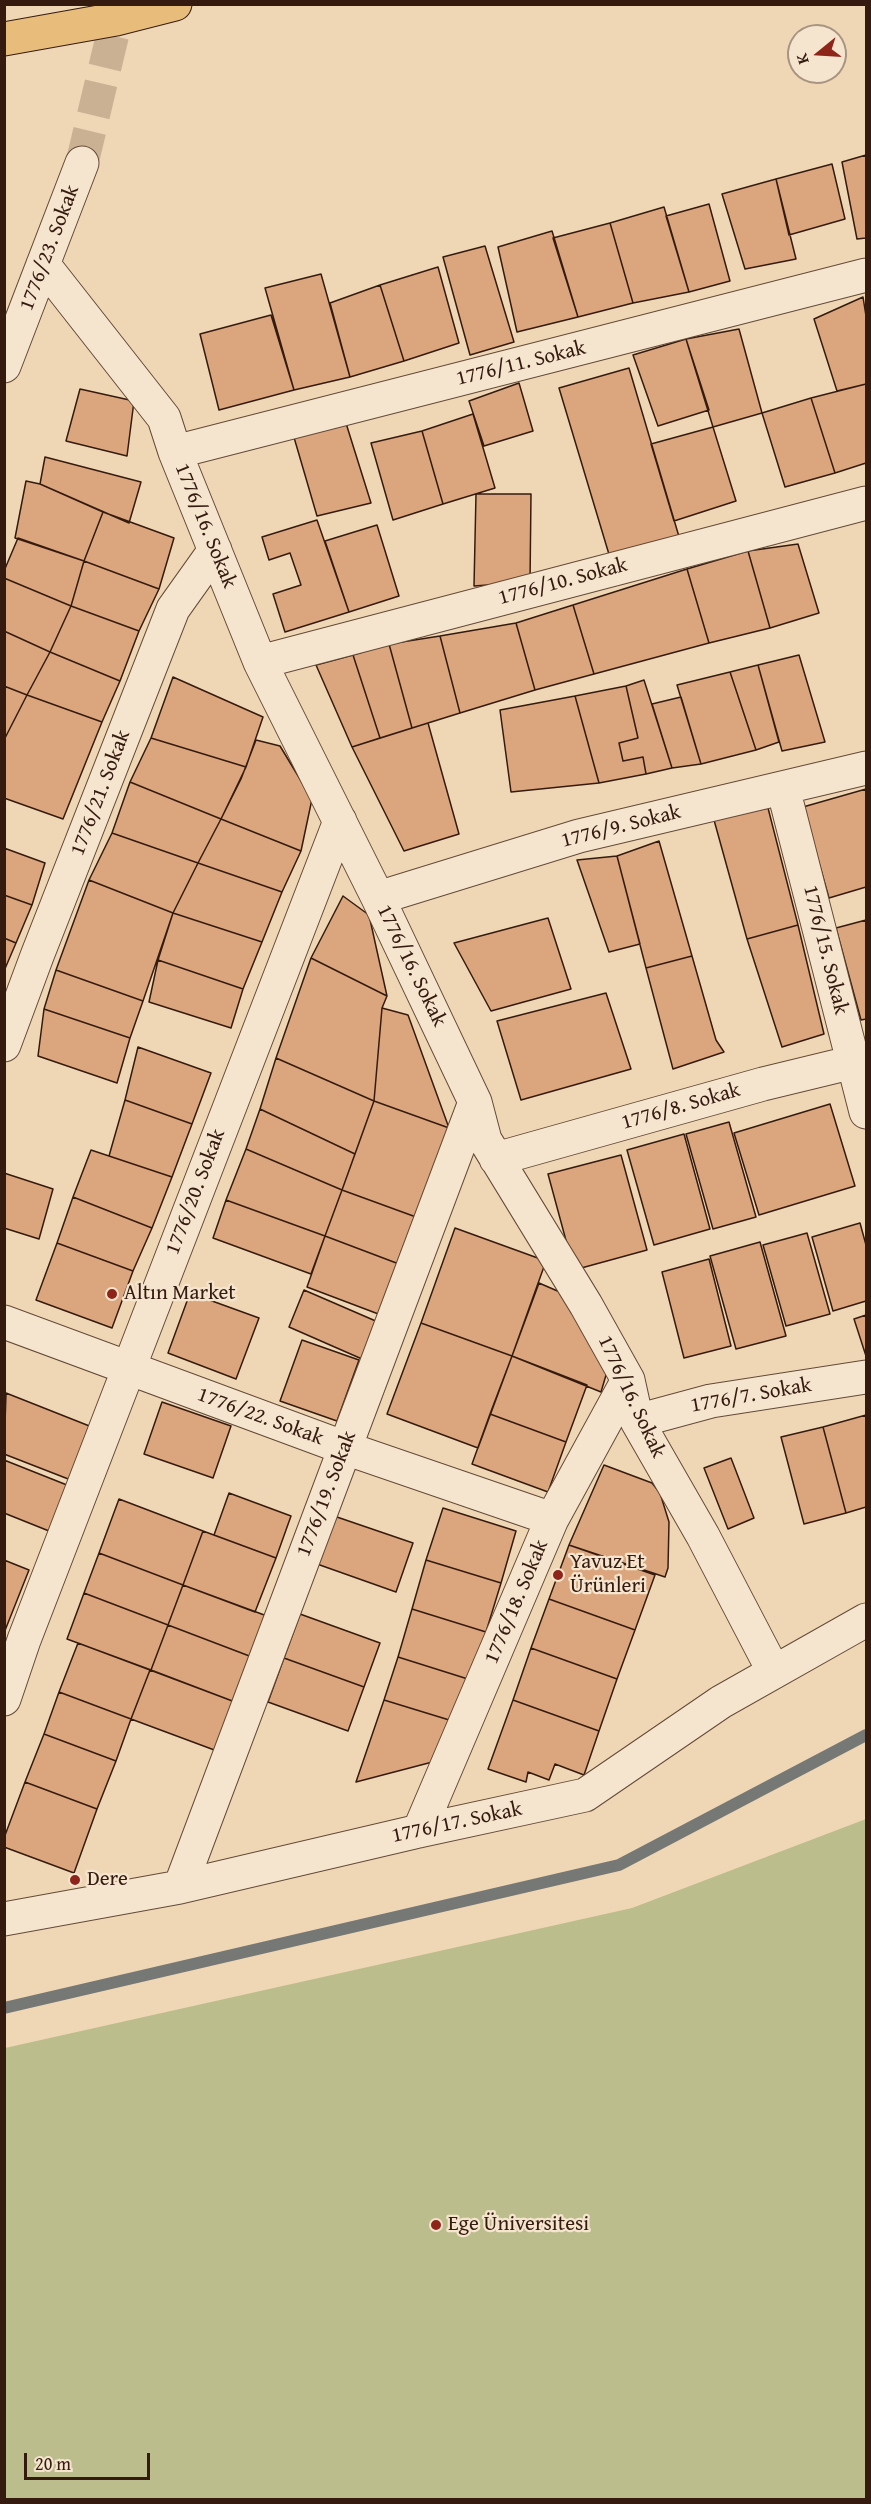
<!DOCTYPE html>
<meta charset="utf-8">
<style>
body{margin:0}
#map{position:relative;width:871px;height:2504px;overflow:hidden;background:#efd7b5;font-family:"Gentium Book Plus",serif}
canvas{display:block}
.frame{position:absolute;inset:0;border:6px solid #351b0f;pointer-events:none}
.north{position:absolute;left:787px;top:24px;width:60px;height:60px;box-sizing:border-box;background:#f5e5cf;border:2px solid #a89482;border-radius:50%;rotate:252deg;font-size:16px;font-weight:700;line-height:24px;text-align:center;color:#351b0f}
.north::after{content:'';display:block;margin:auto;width:21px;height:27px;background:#8f2418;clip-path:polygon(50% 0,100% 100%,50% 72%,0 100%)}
.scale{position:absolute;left:24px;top:2453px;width:126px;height:27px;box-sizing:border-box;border:3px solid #351b0f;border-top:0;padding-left:8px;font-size:18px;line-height:21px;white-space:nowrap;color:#351b0f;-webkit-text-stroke:4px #f5e5cf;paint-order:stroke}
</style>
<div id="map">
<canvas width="871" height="2504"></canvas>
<div class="frame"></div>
<div class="north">K</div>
<div class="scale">20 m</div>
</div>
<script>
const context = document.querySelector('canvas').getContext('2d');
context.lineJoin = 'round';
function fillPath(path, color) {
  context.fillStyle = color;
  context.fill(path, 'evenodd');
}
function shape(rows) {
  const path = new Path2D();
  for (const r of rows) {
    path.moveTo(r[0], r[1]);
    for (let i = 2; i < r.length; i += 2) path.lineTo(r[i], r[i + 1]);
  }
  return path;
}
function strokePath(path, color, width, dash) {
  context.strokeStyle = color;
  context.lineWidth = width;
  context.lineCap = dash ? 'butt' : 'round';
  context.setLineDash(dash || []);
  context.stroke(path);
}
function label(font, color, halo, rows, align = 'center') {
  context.font = font + ' "Gentium Book Plus",serif';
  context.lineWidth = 4.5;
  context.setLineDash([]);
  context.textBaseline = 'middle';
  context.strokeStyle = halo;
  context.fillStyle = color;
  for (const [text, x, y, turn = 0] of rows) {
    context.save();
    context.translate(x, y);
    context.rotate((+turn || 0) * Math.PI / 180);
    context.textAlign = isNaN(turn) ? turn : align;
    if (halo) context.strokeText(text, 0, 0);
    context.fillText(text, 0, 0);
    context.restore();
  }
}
fillPath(shape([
 [866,1819,866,2499,5,2499,5,2048,632,1908]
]), '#bbbe8c');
strokePath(shape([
 [4,2008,619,1865,866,1735]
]), '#757875', 12);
const building = shape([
 [866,155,866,238,857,239,842,162,866,155],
 [832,164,845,219,789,235,776,179,832,164],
 [776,179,796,259,745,269,722,194,776,179],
 [709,204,730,281,689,292,666,216,709,204],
 [664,207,689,292,633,303,610,223,664,207],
 [610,223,633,303,578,317,553,238,610,223],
 [552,231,578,317,517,332,498,247,552,231],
 [485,246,514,342,470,355,443,257,485,246],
 [438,267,459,343,404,361,380,285,438,267],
 [321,274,350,377,294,390,265,288,321,274],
 [380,285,404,361,350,377,330,303,380,285],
 [863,297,866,316,866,384,837,391,814,319,863,297],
 [271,315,294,390,219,410,200,334,271,315],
 [739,329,762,413,713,427,686,339,739,329],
 [686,339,709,410,658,426,633,355,686,339],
 [629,368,680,540,611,561,559,388,629,368],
 [519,383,533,431,484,446,469,401,519,383],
 [866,384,866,463,835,473,811,398,866,384],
 [80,389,134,401,127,456,66,441,80,389],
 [811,398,835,473,785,487,762,413,811,398],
 [473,414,495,488,443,504,422,431,473,414],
 [345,420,371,503,317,516,293,434,345,420],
 [713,427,736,501,674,521,651,444,713,427],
 [422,431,443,504,393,520,371,443,422,431],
 [45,457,141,482,129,523,40,484,45,457],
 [26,481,40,484,103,512,84,561,15,538,26,481],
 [476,494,531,494,530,582,474,586,476,494],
 [103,512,174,538,159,589,84,561,103,512],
 [317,520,349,612,285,632,273,594,301,585,290,553,269,560,262,537,317,520],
 [377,525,399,596,349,612,325,541,377,525],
 [18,538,84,561,71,606,4,578,4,571,18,538],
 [798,544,819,613,770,628,748,551,798,544],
 [748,551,770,628,709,643,687,569,748,551],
 [84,561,159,589,139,631,71,606,84,561],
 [687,569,709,643,594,674,573,605,687,569],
 [4,578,71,606,50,652,4,631,4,578],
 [573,605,594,674,535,690,516,623,573,605],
 [71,606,139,631,120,681,50,652,71,606],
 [516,623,535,690,460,713,440,636,516,623],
 [4,631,50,652,27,695,4,686,4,631],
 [440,636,460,713,412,728,389,644,440,636],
 [389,644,412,728,380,738,353,655,389,644],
 [50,652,120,681,102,722,27,695,50,652],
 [353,655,380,738,352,747,316,665,353,655],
 [799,655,825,742,782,751,758,665,799,655],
 [758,665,779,742,756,750,730,672,758,665],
 [730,672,756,750,701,764,677,685,730,672],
 [173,677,263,717,246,767,151,738,173,677],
 [644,680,672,768,646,774,643,757,623,761,619,743,638,738,626,686,644,680],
 [4,686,27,695,4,740,4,686],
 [626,686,638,738,619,743,623,761,643,757,646,774,599,783,575,696,626,686],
 [27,695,102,722,63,819,4,798,4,740,27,695],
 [575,696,599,783,511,792,500,710,575,696],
 [681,697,701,764,672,768,652,704,681,697],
 [428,723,459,834,404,851,352,747,428,723],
 [151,738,246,767,221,819,130,782,151,738],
 [256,740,280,746,312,799,301,851,221,819,241,779,256,740],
 [130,782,221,819,198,863,112,833,130,782],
 [866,789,866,887,829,898,803,807,866,789],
 [768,808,798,925,747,939,714,820,768,808],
 [221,819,301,851,282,892,198,863,221,819],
 [112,833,198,863,173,913,89,880,112,833],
 [659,841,692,956,646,968,617,856,659,841],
 [4,848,45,863,32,905,4,895,4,848],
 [617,856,640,944,609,952,577,860,617,856],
 [198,863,282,892,262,942,173,913,198,863],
 [89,880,173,913,143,1001,56,970,89,880],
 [4,895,32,905,16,943,4,938,4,895],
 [343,896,369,915,387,996,311,958,343,896],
 [173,913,262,942,243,989,158,960,173,913],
 [548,918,571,989,491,1011,454,943,548,918],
 [866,920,866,1019,861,1020,836,928,866,920],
 [798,925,824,1034,782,1047,747,939,798,925],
 [4,938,16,943,4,971,4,938],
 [692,956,716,1040,724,1052,673,1069,646,968,692,956],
 [311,958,387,996,382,1008,374,1101,276,1058,311,958],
 [158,960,243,989,231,1028,149,1002,158,960],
 [56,970,143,1001,130,1038,44,1009,56,970],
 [606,993,631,1069,521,1100,497,1021,606,993],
 [382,1008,408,1015,449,1128,374,1101,382,1008],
 [44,1009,130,1038,117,1083,38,1056,44,1009],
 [138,1047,211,1073,192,1124,125,1100,138,1047],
 [276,1058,374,1101,355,1154,260,1109,276,1058],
 [125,1100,192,1124,172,1177,109,1156,125,1100],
 [374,1101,449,1128,416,1217,342,1190,374,1101],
 [830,1104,855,1186,759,1215,734,1133,830,1104],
 [260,1109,355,1154,342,1190,246,1149,260,1109],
 [729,1122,756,1217,713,1229,686,1134,729,1122],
 [684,1134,710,1229,654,1245,627,1150,684,1134],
 [246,1149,342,1190,325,1236,226,1200,246,1149],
 [91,1150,172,1177,152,1228,73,1197,91,1150],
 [621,1155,647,1250,574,1270,548,1174,621,1155],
 [4,1173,53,1189,39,1239,4,1228,4,1173],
 [342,1190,416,1217,399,1264,325,1236,342,1190],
 [73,1197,152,1228,133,1271,57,1243,73,1197],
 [226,1200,325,1236,311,1274,213,1238,226,1200],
 [860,1223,866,1245,866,1301,833,1311,812,1237,860,1223],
 [455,1228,546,1261,512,1356,421,1323,455,1228],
 [807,1233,830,1314,786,1326,763,1245,807,1233],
 [325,1236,399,1264,381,1315,307,1287,325,1236],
 [760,1242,786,1336,736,1349,710,1256,760,1242],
 [57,1243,133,1271,112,1328,36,1300,57,1243],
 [709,1259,731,1346,684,1358,662,1272,709,1259],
 [539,1283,576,1299,609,1365,601,1392,512,1356,539,1283],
 [304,1290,378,1322,362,1359,289,1327,304,1290],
 [190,1293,259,1318,236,1379,168,1353,190,1293],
 [866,1315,866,1356,854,1319,866,1315],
 [421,1323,512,1356,478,1448,387,1414,421,1323],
 [302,1340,359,1360,337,1421,280,1401,302,1340],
 [512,1356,587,1385,566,1442,490,1414,512,1356],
 [6,1393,97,1429,76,1482,4,1454,6,1393],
 [162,1402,231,1426,213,1478,144,1454,162,1402],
 [490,1414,566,1442,548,1492,472,1464,490,1414],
 [866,1415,866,1507,846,1513,823,1427,866,1415],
 [823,1427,846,1513,804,1524,781,1437,823,1427],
 [731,1458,754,1518,728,1529,704,1468,731,1458],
 [4,1460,77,1489,59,1535,4,1513,4,1460],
 [604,1465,652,1483,660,1493,669,1522,668,1568,665,1577,569,1545,604,1465],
 [229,1493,291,1516,276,1558,214,1535,229,1493],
 [119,1499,203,1531,183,1585,99,1553,119,1499],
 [443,1508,516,1531,501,1583,426,1560,443,1508],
 [334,1516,413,1543,396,1592,317,1564,334,1516],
 [203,1531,276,1558,255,1612,183,1585,203,1531],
 [569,1545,655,1575,635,1630,549,1599,569,1545],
 [99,1553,183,1585,168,1625,84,1593,99,1553],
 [4,1560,29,1570,4,1633,4,1560],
 [426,1560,501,1583,486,1632,412,1609,426,1560],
 [183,1585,267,1616,252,1657,168,1625,183,1585],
 [84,1593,168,1625,151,1670,67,1639,84,1593],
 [549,1599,635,1630,617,1679,531,1648,549,1599],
 [412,1609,486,1632,471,1680,398,1657,412,1609],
 [300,1614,380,1643,364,1687,284,1658,300,1614],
 [168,1625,252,1657,235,1702,151,1670,168,1625],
 [78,1643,150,1670,131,1719,59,1692,78,1643],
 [531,1648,617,1679,599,1731,513,1700,531,1648],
 [398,1657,471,1680,459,1723,384,1700,398,1657],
 [284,1658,364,1687,348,1731,268,1702,284,1658],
 [150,1670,235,1702,217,1751,131,1719,150,1670],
 [59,1692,131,1719,116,1761,44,1734,59,1692],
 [384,1700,459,1723,440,1760,356,1782,384,1700],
 [513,1700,599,1731,584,1775,555,1764,549,1780,528,1772,526,1782,488,1769,513,1700],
 [44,1734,116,1761,97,1809,25,1782,44,1734],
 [25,1782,97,1809,74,1873,4,1847,4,1838,25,1782]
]);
fillPath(building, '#dba67d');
strokePath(building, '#351b0f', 1.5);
strokePath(shape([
 [82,163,120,4]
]), '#cab194', 33, [33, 16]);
const minor = shape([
 [43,264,164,418,175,452,260,662,378,898,475,1102,485,1140,586,1305,628,1380,637,1421,703,1536,774,1672],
 [4,366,82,163],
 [175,452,866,275],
 [260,662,866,503],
 [783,788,866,1112],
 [378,898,579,836,866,768],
 [4,1045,37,956,173,609,215,550],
 [496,1159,763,1084,866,1059],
 [4,1322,345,1448,552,1519],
 [637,1421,711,1401,866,1377],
 [4,1699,24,1640,340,821],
 [419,1831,552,1519,628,1380],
 [180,1887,475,1102],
 [4,1919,180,1887,419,1831,585,1795,721,1702,866,1620]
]);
const highway = shape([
 [4,39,116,19,175,4]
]);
strokePath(minor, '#644a38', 35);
strokePath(highway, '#351b0f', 35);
strokePath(minor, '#f5e5cf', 33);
strokePath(highway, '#e8bc7a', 33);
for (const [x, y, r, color] of [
 [112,1294,6,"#8f2418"],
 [558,1575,6,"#8f2418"],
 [75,1880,6,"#8f2418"],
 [436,2225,6,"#8f2418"]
]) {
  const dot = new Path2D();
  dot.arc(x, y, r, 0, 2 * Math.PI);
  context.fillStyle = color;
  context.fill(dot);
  strokePath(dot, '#f5e5cf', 2);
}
label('21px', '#351b0f', '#f5e5cf', [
 ["1776/23. Sokak",50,248,-69],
 ["1776/11. Sokak",521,364,-14],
 ["1776/16. Sokak",205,526,68],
 ["1776/10. Sokak",563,582,-15],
 ["1776/21. Sokak",101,793,-69],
 ["1776/9. Sokak",621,827,-14],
 ["1776/15. Sokak",825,950,76],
 ["1776/16. Sokak",411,966,64],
 ["1776/8. Sokak",681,1107,-16],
 ["1776/20. Sokak",196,1192,-69],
 ["1776/7. Sokak",751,1396,-10],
 ["1776/16. Sokak",631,1397,65],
 ["1776/22. Sokak",260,1417,20],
 ["1776/19. Sokak",327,1494,-69],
 ["1776/18. Sokak",517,1602,-67],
 ["1776/17. Sokak",457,1823,-12]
]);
label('21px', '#351b0f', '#f5e5cf', [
 ["Altın Market",124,1294],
 ["Yavuz Et",570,1563],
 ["Ürünleri",570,1587],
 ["Dere",87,1880],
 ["Ege Üniversitesi",448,2225]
], 'left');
</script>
